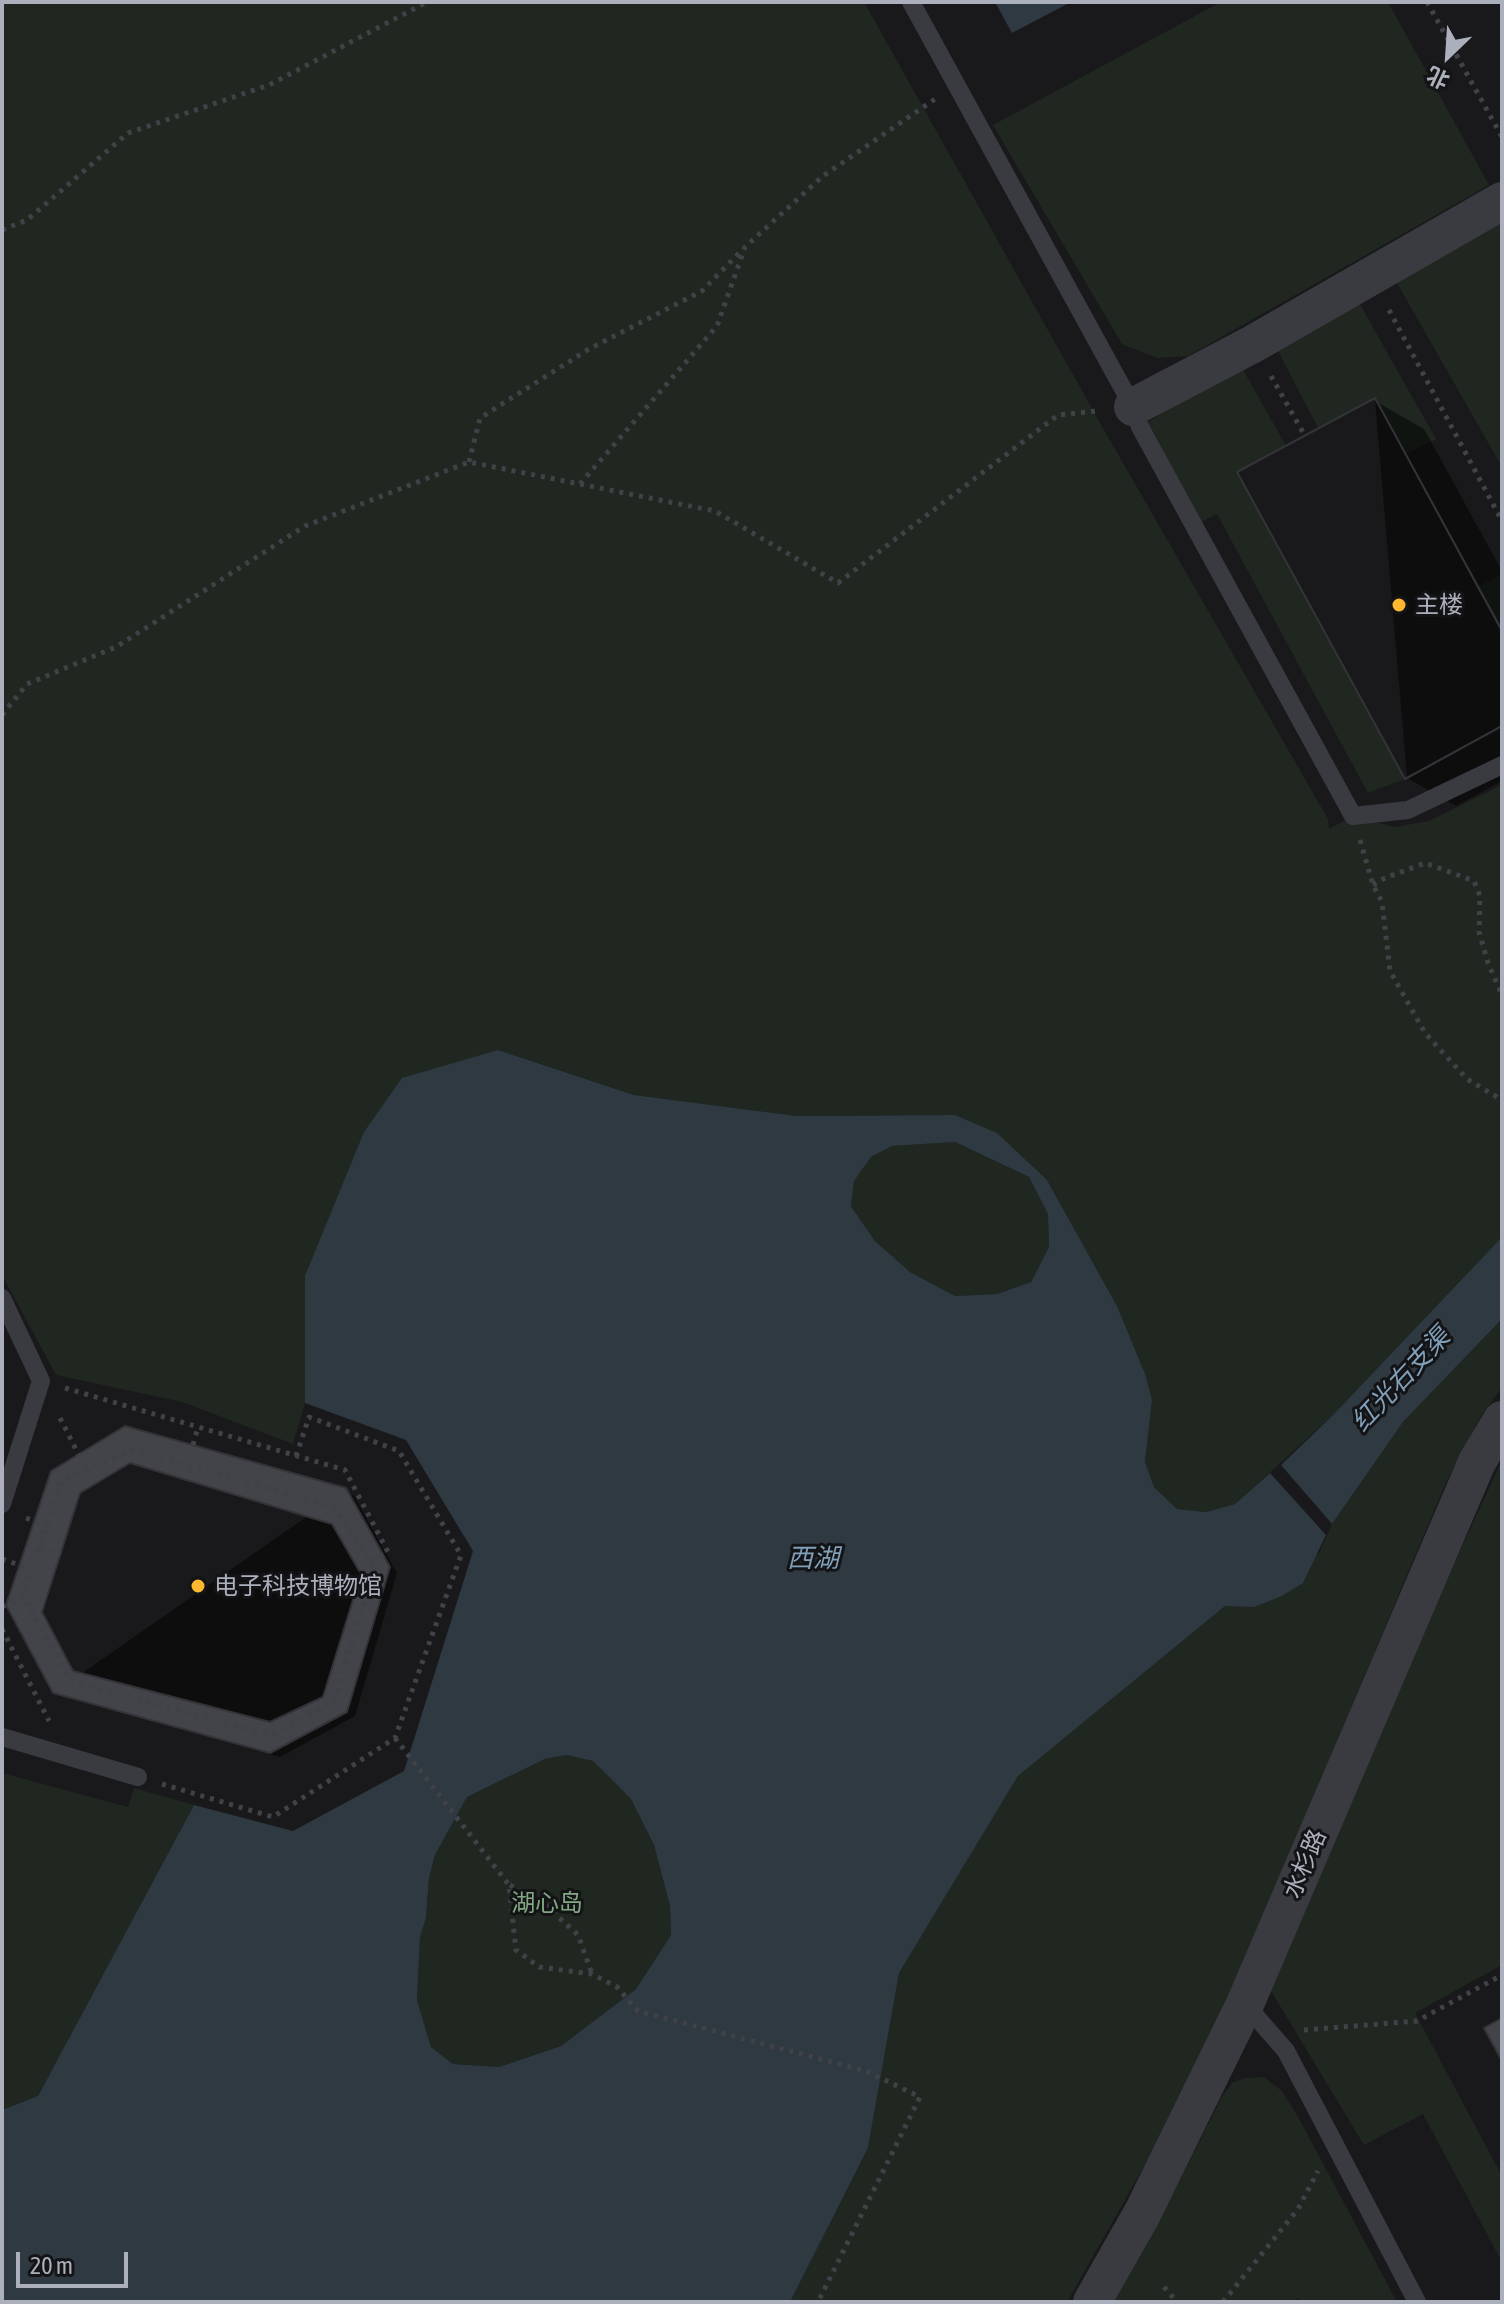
<!DOCTYPE html>
<meta charset="utf-8">
<style>
body{margin:0}
#map{position:relative;width:1504px;height:2304px;overflow:hidden;background:#19191c;font-family:"Asap Condensed","Noto Sans SC",sans-serif}
canvas{display:block}
.frame{position:absolute;inset:0;border:4px solid #abb0bc;pointer-events:none}
.north{position:absolute;left:1408px;top:16px;width:80px;height:80px;-webkit-text-stroke:6px #141417;paint-order:stroke;rotate:205deg;font-size:22px;font-weight:700;line-height:32px;text-align:center;color:#abb0bc}
.north::after{content:'';display:block;margin:auto;width:28px;height:36px;background:#abb0bc;clip-path:polygon(50% 0,100% 100%,50% 72%,0 100%)}
.scale{position:absolute;left:16px;top:2252px;width:112px;height:36px;box-sizing:border-box;border:4px solid #abb0bc;border-top:0;padding-left:10px;font-size:24px;line-height:28px;white-space:nowrap;color:#abb0bc;-webkit-text-stroke:6px #141417;paint-order:stroke}
</style>
<div id="map">
<canvas width="1504" height="2304"></canvas>
<div class="frame"></div>
<div class="north">北</div>
<div class="scale">20 m</div>
</div>
<script>
const context = document.querySelector('canvas').getContext('2d');
context.lineJoin = 'round';
function fillPath(path, color) {
  context.fillStyle = color;
  context.fill(path, 'evenodd');
}
function shape(rows) {
  const path = new Path2D();
  for (const r of rows) {
    path.moveTo(r[0], r[1]);
    for (let i = 2; i < r.length; i += 2) path.lineTo(r[i], r[i + 1]);
  }
  return path;
}
function strokePath(path, color, width, dash) {
  context.strokeStyle = color;
  context.lineWidth = width;
  context.lineCap = dash ? 'butt' : 'round';
  context.setLineDash(dash || []);
  context.stroke(path);
}
function label(font, color, halo, rows, align = 'center') {
  context.font = font + ' "Asap Condensed","Noto Sans SC",sans-serif';
  context.lineWidth = 6;
  context.setLineDash([]);
  context.textBaseline = 'middle';
  context.strokeStyle = halo;
  context.fillStyle = color;
  for (const [text, x, y, turn = 0] of rows) {
    context.save();
    context.translate(x, y);
    context.rotate((+turn || 0) * Math.PI / 180);
    context.textAlign = isNaN(turn) ? turn : align;
    if (halo) context.strokeText(text, 0, 0);
    context.fillText(text, 0, 0);
    context.restore();
  }
}
fillPath(shape([
 [2,2,864,2,1104,430,1328,819,1329,829,1353,816,1395,827,1429,821,1502,785,1502,1237,1332,1416,1235,1504,1206,1512,1177,1509,1154,1487,1145,1462,1152,1400,1117,1306,1047,1180,955,1115,797,1116,634,1095,498,1050,305,1276,305,1403,293,1444,182,1402,56,1375,2,1275],
 [1221,2,1388,2,1489,185,1188,356,1157,358,1122,344,993,125],
 [1502,215,1502,467,1393,276],
 [1357,299,1436,439,1406,454,1375,398,1318,428,1276,347],
 [1241,366,1286,446,1238,473,1405,779,1368,793,1217,514,1193,526,1140,427],
 [1502,574,1502,623,1499,625,1477,587],
 [955,1142,1029,1177,1048,1214,1049,1247,1031,1282,997,1294,955,1296,910,1272,875,1241,851,1205,854,1181,871,1157,892,1146],
 [1502,1319,1502,1387,1481,1416,1445,1485,1196,2075,1067,2302,790,2302,868,2148,899,1973,1018,1776,1226,1605,1254,1607,1319,1553,1332,1524,1403,1422],
 [1502,1460,1502,1965,1415,2013,1502,2176,1502,2262,1423,2114,1364,2145,1271,1991,1444,1586],
 [566,1755,593,1761,631,1799,654,1845,670,1906,671,1935,636,1989,561,2046,499,2067,453,2064,431,2047,417,2000,420,1937,426,1918,429,1878,435,1855,467,1797,545,1759],
 [2,1773,128,1807,134,1788,194,1805,38,2096,2,2110],
 [1264,2077,1282,2091,1297,2115,1397,2302,1301,2302,1299,2298,1292,2302,1109,2302,1179,2182,1222,2097,1232,2083,1245,2078]
]), '#1f2720');
fillPath(shape([
 [995,2,1071,2,1012,33],
 [498,1050,634,1095,797,1116,955,1115,997,1133,1047,1180,1117,1306,1145,1374,1152,1400,1145,1462,1154,1487,1177,1509,1206,1512,1235,1504,1270,1473,1326,1535,1303,1583,1282,1596,1254,1607,1225,1606,1018,1776,899,1973,868,2148,790,2302,2,2302,2,2110,38,2096,194,1805,293,1831,404,1771,473,1551,406,1440,305,1403,305,1276,364,1132,402,1078],
 [955,1142,1029,1177,1048,1214,1049,1247,1031,1282,997,1294,955,1296,910,1272,875,1241,851,1206,854,1181,871,1157,892,1146],
 [566,1755,593,1761,631,1799,654,1845,670,1906,671,1935,636,1989,561,2046,499,2067,453,2064,431,2047,417,2000,420,1937,426,1918,429,1878,435,1855,467,1797,545,1759],
 [1502,1237,1502,1319,1403,1422,1332,1524,1281,1465,1332,1416]
]), '#2e3941');
fillPath(shape([
 [1375,401,1424,429,1502,571,1502,781,1456,806,1407,778],
 [345,1490,354,1496,397,1573,355,1716,280,1757,64,1697,55,1692]
]), '#0007');
const building = shape([
 [1375,398,1499,625,1502,623,1502,726,1405,779,1237,472,1375,398],
 [1375,398,1502,631,1502,726,1405,779,1237,472,1375,398],
 [125,1426,346,1488,390,1567,347,1712,270,1753,53,1693,6,1605,51,1471,125,1426],
 [130,1463,332,1524,361,1574,323,1697,270,1722,73,1671,42,1612,80,1493,130,1463],
 [1502,2018,1502,2061,1484,2028,1502,2018]
]);
fillPath(building, '#434449');
strokePath(building, '#333338', 2);
strokePath(shape([
 [1427,2,1502,137],
 [2,230,27,220,128,133,269,85,427,2],
 [1389,310,1502,521],
 [1271,376,1305,436],
 [469,462,480,418,589,349,702,291,742,250],
 [580,484,717,326,745,247,823,176,935,99],
 [2,715,27,684,116,647,305,526,469,462,715,511,838,583,1058,415,1097,411],
 [1360,840,1373,885,1382,902,1390,971,1425,1033,1467,1079,1502,1100],
 [1373,885,1385,878,1425,863,1474,881,1480,896,1479,932,1488,963,1502,995],
 [65,1388,345,1470,388,1552,370,1562],
 [60,1418,86,1469],
 [193,1445,198,1427],
 [26,1518,47,1525],
 [39,1548,60,1555],
 [2,1559,31,1569],
 [2,1607,23,1596,62,1481,86,1469,134,1450,334,1507,374,1568,334,1702,271,1735,71,1681,23,1596],
 [2,1629,49,1721],
 [395,1738,509,1885,516,1950,539,1967,592,1974,617,1987,638,2011,866,2071,920,2097,818,2302],
 [162,1784,273,1817,395,1738,461,1555,399,1451,309,1417,296,1456],
 [510,1885,543,1903,578,1935,592,1974],
 [1304,2030,1417,2021,1502,1975],
 [1164,2287,1177,2302],
 [1223,2302,1298,2209,1318,2171]
]), '#404248', 5, [4, 6]);
strokePath(shape([
 [911,2,1133,407,1140,427,1353,816,1408,810,1502,765],
 [2,1298,41,1381,2,1504],
 [2,1737,138,1777],
 [1245,2004,1286,2051,1417,2302]
]), '#3a3b41', 18);
strokePath(shape([
 [1133,407,1253,344,1502,201],
 [1092,2302,1142,2214,1245,2004,1477,1462,1502,1420]
]), '#3a3b41', 38);
for (const [x, y, r, color] of [
 [1399,605,8,"#feb82f"],
 [198,1586,8,"#feb82f"]
]) {
  const dot = new Path2D();
  dot.arc(x, y, r, 0, 2 * Math.PI);
  context.fillStyle = color;
  context.fill(dot);
  strokePath(dot, '#141417', 3);
}
label('24px', '#abb0bc', '#141417', [
 ["主楼",1415,605],
 ["电子科技博物馆",214,1586]
], 'left');
label('24px', '#abb0bc', '#141417', [
 ["水杉路",1305,1864,-67]
]);
label('24px', '#81a883', '#141417', [
 ["湖心岛",547,1903]
]);
label('italic 26px', '#809fb9', '#141417', [
 ["红光右支渠",1401,1380,-47],
 ["西湖",813,1559]
]);
</script>
